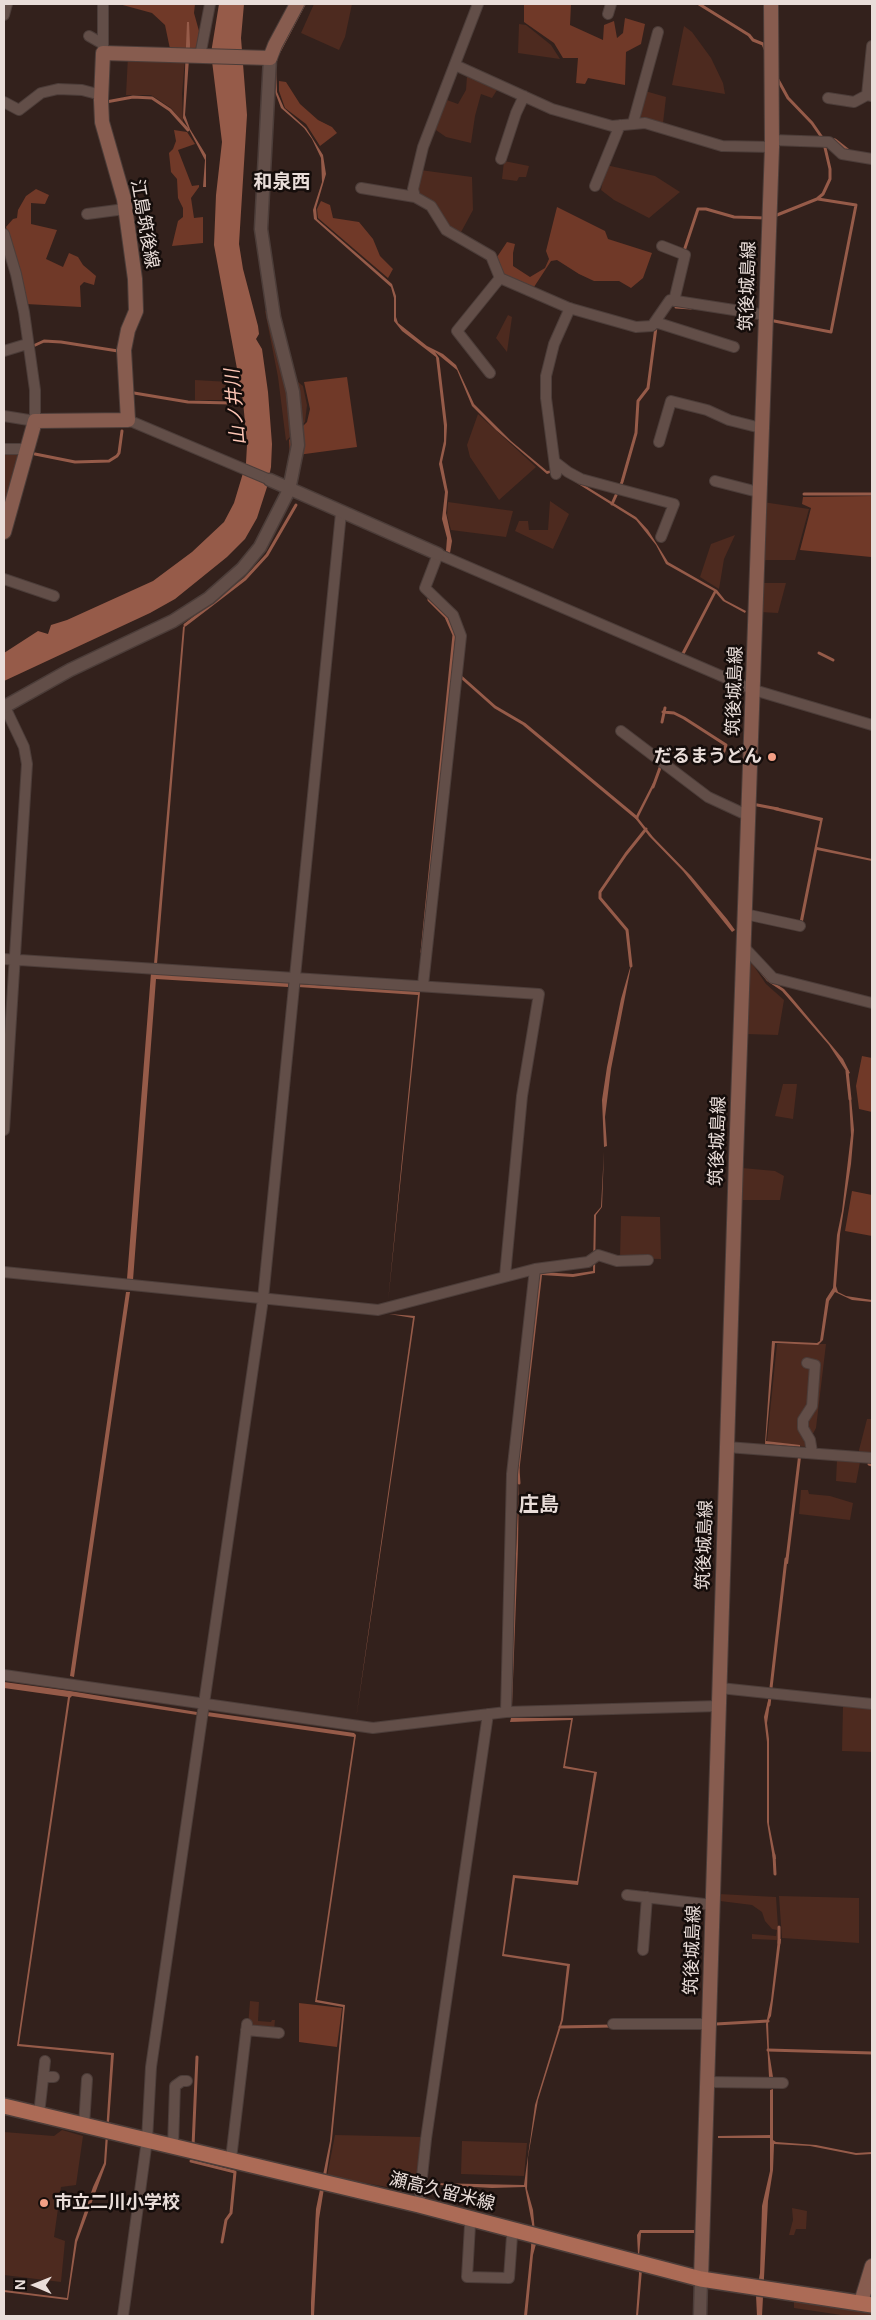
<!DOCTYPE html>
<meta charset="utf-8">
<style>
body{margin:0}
#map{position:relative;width:876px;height:2320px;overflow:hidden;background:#33211c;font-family:"Open Sans",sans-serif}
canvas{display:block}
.frame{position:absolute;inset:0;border:5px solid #e9ddd9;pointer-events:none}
.north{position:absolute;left:10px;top:2260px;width:50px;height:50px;-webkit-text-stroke:4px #150d0b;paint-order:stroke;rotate:271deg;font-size:14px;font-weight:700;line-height:20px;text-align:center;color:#e9ddd9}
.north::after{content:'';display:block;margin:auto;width:18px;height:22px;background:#e9ddd9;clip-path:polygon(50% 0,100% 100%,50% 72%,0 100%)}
</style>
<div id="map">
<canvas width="876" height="2320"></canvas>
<div class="frame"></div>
<div class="north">N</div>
</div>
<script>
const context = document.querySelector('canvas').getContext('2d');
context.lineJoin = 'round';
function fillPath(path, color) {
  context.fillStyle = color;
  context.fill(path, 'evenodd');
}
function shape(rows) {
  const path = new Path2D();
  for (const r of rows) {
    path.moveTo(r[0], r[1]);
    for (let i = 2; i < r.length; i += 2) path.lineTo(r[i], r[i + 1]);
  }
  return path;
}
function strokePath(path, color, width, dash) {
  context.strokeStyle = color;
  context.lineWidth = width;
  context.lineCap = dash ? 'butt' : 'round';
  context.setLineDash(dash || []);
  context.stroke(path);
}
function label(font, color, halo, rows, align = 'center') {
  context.font = font + ' "Open Sans","Noto Sans JP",sans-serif';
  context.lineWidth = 5;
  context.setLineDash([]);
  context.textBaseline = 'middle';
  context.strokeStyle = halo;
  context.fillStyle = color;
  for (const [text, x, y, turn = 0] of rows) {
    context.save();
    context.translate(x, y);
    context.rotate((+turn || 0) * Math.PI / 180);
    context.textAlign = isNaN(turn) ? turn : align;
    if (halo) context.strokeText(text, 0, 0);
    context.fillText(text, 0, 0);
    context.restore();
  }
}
fillPath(shape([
 [314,4,352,4,345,37,339,50,301,33],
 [519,24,526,25,551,45,560,59,518,53],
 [684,26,692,32,711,58,723,83,725,94,672,85],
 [128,56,185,59,182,94,183,123,171,108,151,95,126,95],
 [467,76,497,90,492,98,481,94,475,116,471,143,446,137,433,128,444,99,458,104,466,90],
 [645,91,666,97,663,123,637,119],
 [504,161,529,166,526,177,519,177,517,181,502,179],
 [606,165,655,176,680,192,649,218,614,200,601,190],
 [420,170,472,177,473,210,460,234,454,230,419,194,417,186],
 [273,309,298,382,303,386,307,405,305,422,286,441,278,377,265,311],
 [508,315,512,317,507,352,496,338],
 [195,380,230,382,234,400,195,400],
 [478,414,536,467,499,500,470,457,467,445],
 [23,451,9,502,4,501,4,453],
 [550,501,569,514,553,549,515,531,519,521,528,521,529,530,548,530],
 [448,502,513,511,506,537,451,530,447,515],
 [763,502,809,509,795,560,762,560],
 [735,535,724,559,719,589,700,577,711,544],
 [761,583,786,583,778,613,760,612],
 [749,959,766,984,784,1000,778,1035,746,1034],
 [783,1084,797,1084,793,1119,775,1116],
 [742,1168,775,1171,784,1176,780,1200,740,1200],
 [621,1216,660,1217,661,1259,620,1258],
 [777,1344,826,1344,816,1428,806,1447,767,1441],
 [867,1419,872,1419,872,1455,858,1454],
 [837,1460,860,1462,856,1483,836,1481],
 [801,1490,808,1490,809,1494,830,1496,853,1503,850,1520,799,1514],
 [843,1706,872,1708,872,1752,842,1751],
 [719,1894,776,1897,778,1927,777,1940,752,1939,752,1934,776,1936,777,1930,772,1929,765,1921,762,1912,752,1905,720,1901],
 [779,1896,859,1898,859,1943,782,1938],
 [250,2001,259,2002,258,2021,271,2022,272,2020,275,2020,274,2030,248,2026],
 [62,2130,83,2136,76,2185,61,2187,54,2237,65,2241,61,2282,4,2275,4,2132,54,2136],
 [335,2135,422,2137,414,2192,327,2176],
 [462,2141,527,2143,524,2176,461,2174],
 [792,2208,807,2211,806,2229,796,2229,794,2235,789,2235,793,2220],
 [794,2300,872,2314,872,2316,848,2316,794,2308]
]), '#4d2a1f');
fillPath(shape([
 [119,4,195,4,194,13,199,31,197,50,170,49,165,25,152,13],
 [524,4,571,4,570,25,603,40,604,25,614,21,617,38,623,33,625,18,645,24,641,44,626,52,625,85,588,78,585,84,576,83,578,58,563,58,554,43,524,22],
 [279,81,286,82,300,104,318,120,332,127,337,133,320,146,306,124,285,108,279,91],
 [174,130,187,132,195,144,178,150,192,186,199,185,199,187,191,198,194,218,203,217,203,243,172,246,178,221,183,217,183,208,178,198,177,179,171,172,169,153,173,149,176,141],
 [36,189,49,195,45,204,31,203,31,224,57,230,46,259,63,267,69,253,78,257,83,265,96,276,94,285,84,282,80,286,81,307,26,304,6,227,13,219,17,218,18,210,26,196],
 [321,201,330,205,333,218,359,222,373,239,380,256,393,269,388,278,318,218,317,209],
 [557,207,605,231,608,239,652,253,643,278,631,288,619,281,594,281,579,274,557,260,551,261,534,287,503,276,495,260,507,242,515,244,513,253,513,266,530,277,545,268,549,259,546,251],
 [347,377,357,447,290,456,289,440,307,422,310,409,304,382],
 [872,496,871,557,800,550,811,508,802,504,803,497],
 [862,1056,872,1058,872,1112,859,1109,856,1086],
 [852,1191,872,1195,872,1236,845,1231],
 [299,2003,342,2008,337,2047,299,2042]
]), '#703928');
fillPath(shape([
 [219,4,244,4,241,38,247,115,239,244,243,269,258,326,259,334,256,339,262,349,268,392,272,444,271,467,267,487,257,518,245,539,227,557,175,599,150,613,4,681,4,653,38,631,48,634,51,625,67,620,153,581,192,552,224,522,234,503,246,463,247,445,243,401,214,245,216,195,222,142,211,53],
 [303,4,306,4,278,57,276,66,277,92,284,108,306,128,323,155,326,174,316,208,317,219,392,284,396,296,396,317,398,323,427,346,443,354,456,365,474,404,511,441,547,471,553,470,553,472,547,474,496,430,472,406,457,370,435,352,439,358,447,425,446,444,442,462,448,492,446,513,452,541,450,553,446,551,447,538,442,519,445,492,439,464,444,441,444,426,436,357,402,331,394,321,394,298,391,287,314,219,313,210,322,182,321,158,312,139,304,128,281,108,275,92,276,56],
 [187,22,189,22,190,45,185,115,190,129,206,155,206,187,203,187,205,160,183,118],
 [567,477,576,480,636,517,648,530,668,562,717,590,725,600,746,611,745,613,723,601,716,593,684,655,681,654,714,591,666,564,656,545,636,520],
 [185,625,157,964,154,964,183,627],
 [653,783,655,784,638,818,653,837,691,876,727,919,735,930,732,932,683,871,649,836,635,818],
 [775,807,823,818,817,847,872,859,872,861,817,850,803,921,800,920,820,821,774,810],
 [749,959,767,978,784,989,792,998,843,1059,850,1073,848,1074,829,1045,782,991,767,981],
 [632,961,611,1069,605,1117,607,1146,604,1147,602,1100,607,1067,621,999],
 [151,973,289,982,288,987,156,979,133,1280,127,1279],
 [298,984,415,991,415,990,420,992,388,1302,418,995,298,987],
 [849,1097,851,1097,854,1130,851,1164,840,1234,836,1286,838,1292,846,1296,872,1300,872,1302,852,1300,835,1292,829,1301,823,1340,818,1345,775,1343,766,1441,800,1445,800,1447,765,1444,772,1341,817,1343,820,1341,826,1299,833,1288,837,1235,842,1211,851,1135],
 [604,1151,602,1207,596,1215,595,1273,573,1277,542,1275,519,1473,517,1473,539,1274,540,1272,573,1274,593,1271,594,1215,601,1207],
 [126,1292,130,1292,74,1677,70,1676],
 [389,1314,415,1316,356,1719,413,1318],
 [798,1457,801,1457,788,1564,785,1563],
 [519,1478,518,1547,512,1706,510,1706],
 [4,1682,70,1691,197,1712,197,1715,72,1696,70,1698,19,2044,114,2053,106,2164,77,2242,68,2300,4,2292,4,2290,67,2298,75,2240,93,2187,104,2163,111,2055,17,2046,68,1697,4,1688],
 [768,1701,770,1703,767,1723,769,1739,769,1824,776,1859,773,1859,767,1822,767,1742,764,1717],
 [207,1712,354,1733,356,1735,317,2000,345,2005,332,2139,319,2219,314,2316,311,2316,311,2302,316,2209,330,2141,343,2007,315,2002,354,1737,207,1716],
 [511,1718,573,1718,565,1766,597,1772,578,1885,515,1878,504,1954,570,1964,563,2020,538,2100,528,2157,527,2189,533,2210,536,2244,533,2255,527,2316,524,2316,531,2248,532,2224,525,2187,492,2188,439,2185,430,2183,524,2185,535,2105,561,2020,567,1966,502,1956,513,1875,577,1881,594,1773,563,1768,571,1720,510,1722],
 [778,1939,781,1939,771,2016,768,2021,769,2052,773,2077,769,2077,766,2024,771,2000],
 [773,2089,773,2140,776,2142,816,2145,856,2153,872,2152,872,2154,856,2155,810,2146,774,2144,773,2170,768,2201,762,2316,757,2316,756,2295,760,2273,762,2206,770,2171,770,2138,718,2138,718,2136,770,2135,770,2090],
 [640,2230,694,2230,694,2233,641,2233,639,2256,642,2270,638,2316,636,2316,639,2274,637,2235]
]), '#965b49');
strokePath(shape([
 [699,4,749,35,753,40,763,44,765,49],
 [106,102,133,97,152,98,170,110,188,130],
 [830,139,835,140,849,151],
 [772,217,817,199,823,194,830,179,830,169,823,139,812,123,788,98,777,78],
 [683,254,698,209,706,209,734,217,766,218],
 [676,307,691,308],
 [769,320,831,332,856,205,818,199],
 [31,347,44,341,61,342,118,351],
 [134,393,188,402,231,403],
 [35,454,75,462,109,461,117,456,119,453,122,431],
 [804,494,872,494],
 [612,504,622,482,636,433,638,401,648,388,656,327],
 [185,625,245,579,267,555,296,505],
 [819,653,833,660],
 [459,675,495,707,524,724,637,818],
 [663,712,674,713,684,718,726,745,723,754],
 [662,722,665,708],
 [653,787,661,765],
 [752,804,778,809],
 [422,952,454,635,446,617,429,600,429,596],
 [631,966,627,930,600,898,600,892,626,854,646,829],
 [847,1071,850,1099],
 [869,1464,872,1465],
 [518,1469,519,1483],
 [769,1705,786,1559],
 [774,1855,775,1874],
 [779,1943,779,1927],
 [716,2024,768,2021],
 [560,2027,612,2026],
 [768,2050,872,2053],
 [193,2146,197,2057],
 [191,2161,235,2172,231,2213,226,2220,222,2242]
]), '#965b49', 3);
const minor = shape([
 [478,4,423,147,413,189,415,197,431,206,446,230,491,256,500,278,569,308,636,327,652,326,670,300,766,315],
 [608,14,611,4],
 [4,15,7,4],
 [89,36,103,44],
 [103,53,103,4],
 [200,56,210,4],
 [455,65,552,109,612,126,645,123,722,146,772,147],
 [867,95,872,46],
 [828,98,854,102,867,95,871,96],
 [4,102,19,110,41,93,58,89,82,90,101,95],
 [633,123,658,32],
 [772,140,829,142,842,154,872,159],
 [501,159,516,113,524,96],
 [595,186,620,125],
 [361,188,415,197],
 [87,214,125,209],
 [4,234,16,274,24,312,35,390,35,421,4,416],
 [662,246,685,255,674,301],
 [655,322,734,347],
 [4,351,27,344],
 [490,373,457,331,500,278],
 [128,420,270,480],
 [659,442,671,401,707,410,729,420,761,428],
 [4,449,27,449],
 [555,462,568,472,581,479,674,504,661,537],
 [556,474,546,398,546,376,554,344,570,308],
 [715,481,758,492],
 [4,579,54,596],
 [4,705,24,747,27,764,4,1130],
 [621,731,708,797,749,816],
 [745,914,800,926],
 [743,946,773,978,872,1003],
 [4,959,539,994,522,1096,505,1276],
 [423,985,461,636,453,615,425,588,438,554,754,690,872,725],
 [4,1272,378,1310,535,1269,588,1262,598,1255,617,1261,648,1260],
 [807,1363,815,1365,812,1406,803,1420,803,1428,810,1440,812,1452],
 [727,1447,872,1458],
 [4,1675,373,1728,506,1712,719,1706],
 [720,1688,872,1704],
 [506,1712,512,1474,535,1269],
 [627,1895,713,1905],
 [643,1950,647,1897],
 [613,2024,709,2024],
 [246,2030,279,2033],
 [43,2077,54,2077],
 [707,2082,783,2083],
 [39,2114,45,2061],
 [84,2125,87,2079],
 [173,2146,175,2086,182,2081,187,2081],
 [231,2159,247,2024],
 [419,2205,426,2139,488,1714],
 [473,2219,470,2225,467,2277,509,2278,512,2236,516,2230],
 [123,2316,147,2140,151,2067,263,1299,341,513]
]);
const tertiary = shape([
 [270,480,438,554],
 [4,707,70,670,173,621,209,598,242,569,260,547,289,490,298,445,293,392,274,317,261,229,270,58],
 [700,2316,701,2279]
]);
const secondary = shape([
 [4,532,35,421,128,420,124,350,128,330,136,311,135,279,124,199,102,122,101,100,103,53,270,58,275,45,297,4],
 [701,2279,736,1159,772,147,771,4],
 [861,2302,872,2266]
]);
const primary = shape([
 [4,2106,419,2205,701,2279,872,2305]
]);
strokePath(minor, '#4c3d39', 12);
strokePath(tertiary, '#4c3d39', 15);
strokePath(secondary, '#4c3d39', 16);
strokePath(primary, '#4c3d39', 18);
strokePath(minor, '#624e48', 10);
strokePath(tertiary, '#624e48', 12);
strokePath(secondary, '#875c4f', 14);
strokePath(primary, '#ac6b56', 15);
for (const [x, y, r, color] of [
 [772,757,5,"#f39f85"],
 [44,2203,5,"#f39f85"]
]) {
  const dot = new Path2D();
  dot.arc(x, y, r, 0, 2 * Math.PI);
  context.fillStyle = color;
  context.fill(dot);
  strokePath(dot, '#150d0b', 2);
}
label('18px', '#e9ddd9', '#150d0b', [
 ["江島筑後線",144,224,80],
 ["筑後城島線",748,286,-88],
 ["筑後城島線",735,691,-88],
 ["筑後城島線",718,1141,-88],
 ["筑後城島線",705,1545,-88],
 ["筑後城島線",693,1950,-88],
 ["瀬高久留米線",442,2192,14]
]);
label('bold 18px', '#e9ddd9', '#150d0b', [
 ["だるまうどん",762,757],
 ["市立二川小学校",54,2203,"left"]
], 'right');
label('bold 19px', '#e9ddd9', '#150d0b', [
 ["和泉西",282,183]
]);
label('italic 19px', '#fec7b6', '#150d0b', [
 ["山ノ井川",236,407,-95]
]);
label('bold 20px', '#e9ddd9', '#150d0b', [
 ["庄島",539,1505]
]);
</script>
